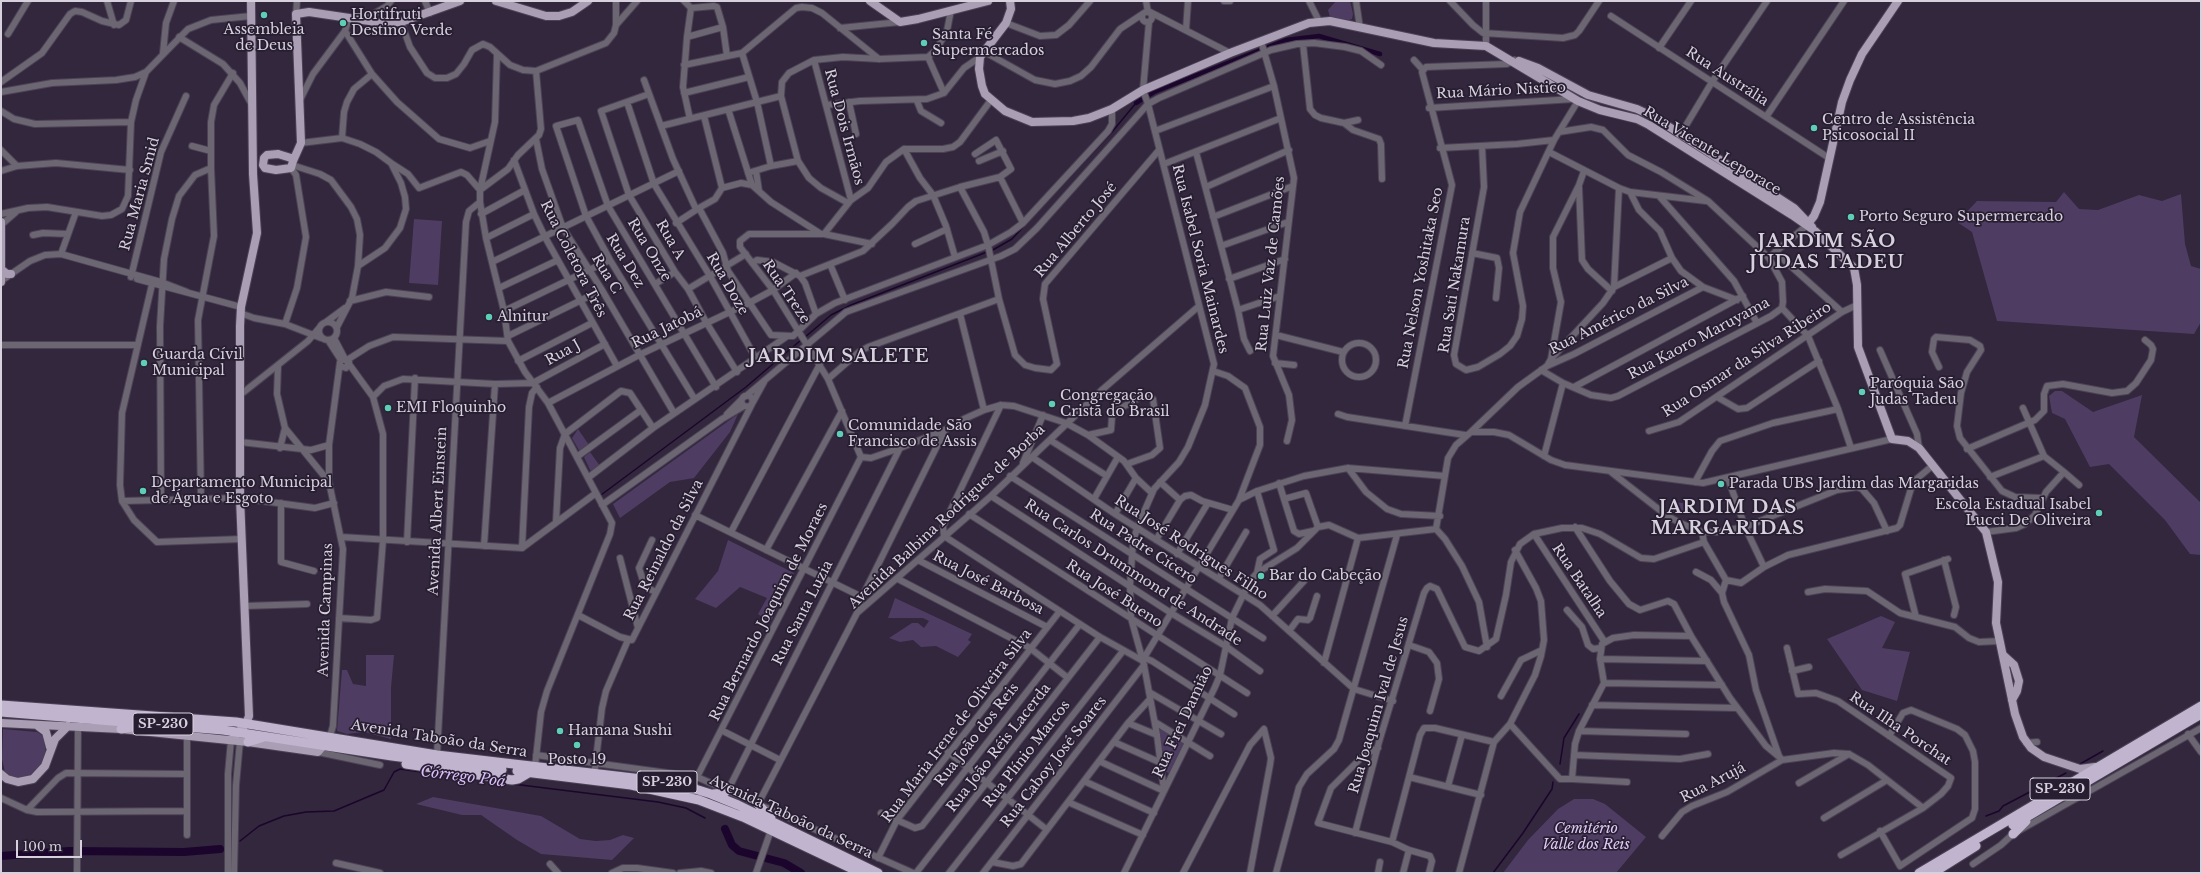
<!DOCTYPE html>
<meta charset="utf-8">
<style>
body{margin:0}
#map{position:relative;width:2202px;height:874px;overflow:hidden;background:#32273c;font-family:"Libre Baskerville",serif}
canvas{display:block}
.frame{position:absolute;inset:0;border:2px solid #d7d1de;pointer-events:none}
.scale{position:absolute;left:16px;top:840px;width:66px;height:18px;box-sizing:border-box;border:2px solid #d7d1de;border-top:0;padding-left:5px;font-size:12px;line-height:14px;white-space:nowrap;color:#d7d1de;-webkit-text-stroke:3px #281e32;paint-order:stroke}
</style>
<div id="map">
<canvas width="2202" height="874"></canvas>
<div class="frame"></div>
<div class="scale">100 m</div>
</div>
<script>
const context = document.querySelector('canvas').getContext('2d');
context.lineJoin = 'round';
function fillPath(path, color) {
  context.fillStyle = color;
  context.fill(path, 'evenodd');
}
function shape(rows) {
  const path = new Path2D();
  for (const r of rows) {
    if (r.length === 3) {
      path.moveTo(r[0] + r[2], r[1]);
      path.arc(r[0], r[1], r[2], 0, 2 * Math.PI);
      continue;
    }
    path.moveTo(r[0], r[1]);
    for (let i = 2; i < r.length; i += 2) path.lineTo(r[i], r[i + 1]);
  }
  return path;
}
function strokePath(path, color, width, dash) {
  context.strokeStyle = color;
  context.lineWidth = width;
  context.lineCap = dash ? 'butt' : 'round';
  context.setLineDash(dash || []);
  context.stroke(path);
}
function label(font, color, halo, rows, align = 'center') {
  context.font = font + ' "Libre Baskerville",serif';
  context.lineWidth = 3.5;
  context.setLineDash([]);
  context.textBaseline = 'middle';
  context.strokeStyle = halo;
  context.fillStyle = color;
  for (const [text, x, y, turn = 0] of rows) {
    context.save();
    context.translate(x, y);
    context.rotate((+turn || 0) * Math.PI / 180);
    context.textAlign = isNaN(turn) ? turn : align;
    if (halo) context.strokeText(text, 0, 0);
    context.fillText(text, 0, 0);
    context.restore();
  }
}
fillPath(shape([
 [1336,1,1350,1,1353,14,1352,19,1349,20,1330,17,1328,10],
 [2064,192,2079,209,2098,210,2139,195,2162,201,2181,194,2185,244,2191,266,2201,269,2201,322,2194,334,1997,321,1972,232,1957,222,1977,201,2056,202],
 [414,219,442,221,438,285,409,283],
 [2055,391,2062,391,2093,412,2142,395,2134,437,2201,503,2201,555,2190,554,2165,520,2109,464,2090,467,2065,419,2052,413,2049,396],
 [738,414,730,432,694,478,670,482,620,518,613,504],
 [578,429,589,445,580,452,572,438],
 [590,452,600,466,591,472,584,457],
 [1673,502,1691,504,1690,515,1672,512],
 [728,540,794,573,770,623,758,614,767,598,740,587,716,608,695,599,718,571],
 [895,598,972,634,968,640,971,642,958,657,936,646,921,647,913,640,900,642,889,638,912,623,918,623,924,628,929,621,923,618,888,618],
 [1881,616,1895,622,1882,648,1910,652,1897,701,1862,690,1827,639],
 [366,655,394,655,391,688,391,739,364,732,347,734,337,731,342,670,347,670,353,684,366,686],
 [1159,727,1184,743,1171,774,1161,770],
 [3,729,37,732,43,736,46,753,41,765,33,776,24,780,10,777,5,772,2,759],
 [433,797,541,816,580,839,596,841,610,840,623,835,634,838,612,860,541,854,517,840,481,815,462,815,416,804],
 [1574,799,1593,799,1605,804,1646,837,1616,873,1503,873,1528,840,1558,809]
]), '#4f3c62');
strokePath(shape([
 [991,251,1012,239,1112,132,1136,103],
 [804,338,831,315,851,305,987,252],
 [601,495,746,387,801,340],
 [1560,764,1564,738,1579,714],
 [2080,764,2103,751],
 [513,784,658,802,686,808,705,818],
 [1986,816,1999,811,2003,806,2066,773],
 [240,841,259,826,284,816,306,812,334,811,384,790,394,772,400,769,507,784],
 [1493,873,1523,833,1552,789,1553,782]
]), '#1c052d', 1.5);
strokePath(shape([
 [1136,103,1154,92,1286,40,1319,36,1380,54]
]), '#1c052d', 4.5);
strokePath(shape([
 [725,829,732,845,739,851,784,863,801,873],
 [1,856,69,851,184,852,220,849]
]), '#1c052d', 8);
const minor = shape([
 [107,1,114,25],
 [425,1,430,13],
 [684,1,691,8,687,37,683,87,690,119],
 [1146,1,1148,12],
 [1224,1,1230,1],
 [1309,1,1319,21],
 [1356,1,1360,28],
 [1450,1,1473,25,1483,33,1563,38,1575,35,1579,31,1599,1],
 [1486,1,1486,46],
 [691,8,714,6,717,7,723,27,727,56],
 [1147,17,5],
 [1150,12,1230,53],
 [296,14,297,1],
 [1611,16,1829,158],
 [365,19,387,6,391,1],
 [401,22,410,47,427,73,435,78,447,78,456,74,464,64,472,50,483,44,490,47,510,65,523,70,536,71,606,43,614,33,616,25,637,1],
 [1149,22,1143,90,1148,104,1214,364,1205,405,1188,447,1179,462,1154,489,1137,528,1133,543,1130,585,1131,618,1144,665,1157,735,1164,791],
 [1006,23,1040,36,1056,35,1069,25,1090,1],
 [616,25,616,1],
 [840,28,900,22],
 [1186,30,1188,1],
 [345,31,372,74,397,102,439,139,470,148,490,141],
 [8,34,28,1],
 [179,37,223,64,240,83,252,105],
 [687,37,723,27],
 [1261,41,1274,86,1294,178,1273,356,1289,395,1292,420,1287,441],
 [1303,44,1310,109,1315,115,1321,118,1344,123,1353,130,1379,139,1381,144,1382,179],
 [1659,48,1691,1],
 [983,51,1035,80,1055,84,1070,81,1081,76,1091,67,1120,29,1144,13],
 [163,53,166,23,174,1],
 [742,53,757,102,771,166],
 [497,54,495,122,480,190,480,202,486,238,504,311,508,341,525,372,548,403,612,523,610,534,547,691,541,712,535,767],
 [928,57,944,93],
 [814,60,851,200],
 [1414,60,1423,70],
 [684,65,742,53,796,8,802,7,812,8,822,13,879,59],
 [644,80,673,159,696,209],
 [1,82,42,53,70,14,75,11,82,12,102,21,119,25,126,20,131,1],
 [1,92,52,83,116,80,135,77,146,72,188,29,211,20,251,16],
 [684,93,749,77],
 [649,94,601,111,629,195,675,272,688,289,706,322,737,372],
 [300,100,313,74,345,31,349,18],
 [917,101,921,111,941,123],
 [627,102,654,184,710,276,755,357],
 [849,102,856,134],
 [827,105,860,101,927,99,944,93,964,68,980,57],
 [1429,108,1574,99],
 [728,109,752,185],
 [1,111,14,119,35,124,131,122],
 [704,116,722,188],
 [1766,117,1844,1],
 [1344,123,1358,120],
 [661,126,781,96],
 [1155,131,1274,86],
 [1679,137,1712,82,1767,1],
 [342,138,344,112,347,102,354,89,372,74],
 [536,139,542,169,563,228,602,290,674,413],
 [301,143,342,138,360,144,376,152,391,163,401,183,405,197,406,209,400,228,385,248,358,266],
 [192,146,211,151],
 [1482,146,1484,187,1454,355,1456,364,1466,370,1478,367,1500,354,1510,346,1517,336,1522,319,1523,306,1513,253,1520,212,1554,140,1578,101],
 [1440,148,1517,144,1554,140],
 [904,149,920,178,933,195,946,226,955,257],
 [1,150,17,166],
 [1196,152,1238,310,1244,339,1250,351],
 [1549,152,1619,188,1630,192,1639,210,1660,231,1672,258,1681,271,1703,287,1737,300],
 [514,160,534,214,545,237,617,366],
 [979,161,1003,151],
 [391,163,408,174,419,188,461,172,467,175,480,190,508,169,518,155,539,135,541,129,536,71],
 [1164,164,1281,118],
 [292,165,320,174,331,180,351,207,357,219,360,235,358,266,352,298,337,327],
 [1,171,17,166,56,163,130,170],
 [756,171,759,191],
 [748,173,771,166,798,161],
 [1000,177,1023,223],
 [960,187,984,232,988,245,999,299,1015,355,1025,365,1035,368,1051,370,1057,364,1043,299,1045,284,1159,150],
 [1206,187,1289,150],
 [1579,187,1582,260,1588,269,1612,291],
 [722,188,741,183,752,185,771,202,821,234],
 [1630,192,1706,201],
 [1660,197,1734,281,1757,323],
 [848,203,821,188,809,178,798,161,781,96,782,82,789,73,814,60,843,57,879,59,928,57,936,50,947,31,951,10],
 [699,208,723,253,728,271,771,335,793,336,816,314,835,303,988,245,1011,232,1023,223,1108,131,1112,124,1112,109],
 [1,214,28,208,47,207,102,216,111,215,122,209,128,196,131,122,136,100,146,72],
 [481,214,525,190],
 [1213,217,1293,186],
 [676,223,699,208,715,199,722,188],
 [1,225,16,212],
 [824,234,851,200,868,188,886,162,904,149,943,149,953,147,960,142,991,100],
 [33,235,43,233,68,234],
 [486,238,534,214],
 [915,244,947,229],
 [1221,246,1288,222],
 [1775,252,1842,312],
 [1472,253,1497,258,1499,268,1496,298],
 [61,254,76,212],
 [1773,254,1806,226],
 [492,262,679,171],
 [752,263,757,260,773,262,800,276,805,283,816,314],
 [830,264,845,300],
 [800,276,863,251,892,224,908,207,916,201,960,187,1000,177,1011,169,996,140,975,154],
 [131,277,161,152,186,96],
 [137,279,241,307],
 [1229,279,1285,259],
 [153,280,122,413,120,485,122,501,134,520,157,542,242,539],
 [1,281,30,261,45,255,61,254,161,282,187,292],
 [655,284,675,272],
 [1614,287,1619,188],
 [499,288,558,260],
 [688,289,746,254],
 [350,301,386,292,429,297],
 [1782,308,1808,336,1838,409,1851,448],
 [1238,310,1280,296],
 [504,311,610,260],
 [240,313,254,318,285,324,321,338],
 [960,314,984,410],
 [328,331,9],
 [326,322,345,308],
 [285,324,297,288,306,237,296,175,291,168],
 [1276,335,1343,352],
 [508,336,602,290],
 [334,338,345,359],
 [328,340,341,360],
 [1359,360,17],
 [1,345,137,345],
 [1880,350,1917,434,1919,448],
 [1551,359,1561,302,1553,268,1553,237,1579,185,1584,171],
 [347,360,369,346,393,337,508,341],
 [518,361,592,323],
 [1275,363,1294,365],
 [278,366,277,394,285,428,329,482],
 [1547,366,1574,354,1703,287],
 [1939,367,1932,352,1934,339,1936,337,1970,340,1980,346,1981,350,1967,372,1961,393,1957,426,1960,438,2002,491,2015,497,2042,498],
 [1541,370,1563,383,1591,395,1611,398,1618,396,1771,316,1782,308,1783,302,1782,282,1769,258,1708,201,1661,172,1628,155,1603,130,1591,127,1559,132],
 [1213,371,1228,376,1245,388,1260,427,1260,445,1239,500],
 [828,379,859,352,868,347,999,299],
 [1574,387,1743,296],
 [240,395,308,341,320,327],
 [747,401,5.5],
 [746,396,846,312,1001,256,1015,249,1037,228,1148,104,1159,98,1271,50,1297,44,1314,43,1345,47,1361,51,1381,65],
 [373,397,384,386,403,379,495,384,533,383,605,344],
 [1717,397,1738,409,1747,408,1819,361],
 [694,398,610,260,586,216,556,126,578,120,608,206,716,387],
 [753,402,764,382],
 [548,403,639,355,749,303,773,290,796,273],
 [1001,405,943,526,944,536,1100,637,1143,661],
 [727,414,743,398],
 [1338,414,1347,417,1465,435],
 [1405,426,1452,185,1422,72,1426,67,1507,64,1514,60],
 [1649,431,1679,422,1842,312,1857,305],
 [1471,432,1518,387,1547,366,1551,359,1603,303,1614,287,1672,258],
 [1088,435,1111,430,1112,417,1116,411,1140,397,1150,396,1153,399,1160,448,1152,455,1127,464],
 [1050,440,1107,476],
 [240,442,311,450,329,445],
 [280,448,285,428],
 [1967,449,2035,420,2044,411,2044,394,2047,386,2063,384,2112,393,2127,391,2136,383,2151,360,2153,349,2151,345,2145,340],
 [578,456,641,410],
 [1544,456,1563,383],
 [861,457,828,379,773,290,740,247,740,241,749,234,824,234,872,244],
 [861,457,871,458,900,448,945,430,964,419,984,410,1001,405,1014,406,1066,423,1088,435,1124,461,1136,478,1152,493],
 [1032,457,1115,514,1260,605,1354,689,1393,701],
 [1023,463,1043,415],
 [1348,468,1366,492,1387,509,1401,514,1440,516],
 [1611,472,1666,515,1680,523,1702,532,1717,532,1745,527,1837,490,1857,487,1862,489,1874,503,1887,531],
 [2064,472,2079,485],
 [1010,476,1263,638],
 [589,477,653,428],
 [1990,477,2044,456],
 [1728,478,1745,527,1764,567],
 [1160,482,1180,500],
 [1695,482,1712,451,1720,441,1773,423,1838,409],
 [1279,483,1294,531,1299,534,1313,531],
 [1257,491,1274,550,1260,559,1257,573],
 [991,496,1171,613,1227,647,1260,671],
 [161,499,160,326,164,259,172,219,179,196,195,175,211,168],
 [201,499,198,320,214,236,211,168,211,122,214,105,233,73],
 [1094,499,1118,457],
 [1284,499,1306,493,1318,527],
 [122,501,240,498,315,508,334,503],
 [281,503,281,562,314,571],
 [602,505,722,419,744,406],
 [969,514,1247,693],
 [1115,514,1136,478],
 [695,515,862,597],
 [556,522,560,448,565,434,621,391,630,393,653,428,786,337],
 [1575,527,1610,581,1629,604,1640,610,1668,601,1674,604,1691,636,1730,698,1766,746,1778,756],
 [1436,529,1448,458,1456,445,1471,432,1494,432,1509,435,1551,460,1565,465,1703,483,1892,439],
 [1436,529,1445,539,1462,566,1479,602,1487,647],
 [731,532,820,364],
 [1986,532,2016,528,2025,524,2035,515,2046,492,2064,472,2044,456,2023,408],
 [1534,534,1604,641],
 [341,537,522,548,596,493],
 [652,540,639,568,645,587,656,592],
 [1156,540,1180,500,1185,496,1191,495,1202,501,1233,510],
 [407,542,415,378],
 [1704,542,1726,580,1722,593,1724,602,1749,655,1756,690,1779,756,1782,760,1834,753,1849,754,1868,765,1923,808],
 [484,546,495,384],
 [522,548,529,407,532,393,537,387],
 [766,550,842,411],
 [1177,554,1208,503],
 [620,558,638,628],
 [918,560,1047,627],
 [1944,560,1956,607,1954,615],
 [1696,572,1711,580,1722,593],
 [1219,578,1246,532],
 [898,579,1030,648,1068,678],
 [1726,580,1741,583,1764,567,1788,555,1897,528,1900,525,1913,482,1932,466],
 [1808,592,1825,589,1867,591,1900,613,1955,627,1969,638,1979,642,2000,641],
 [244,606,307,604],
 [1567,610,1582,627,1588,645,1593,649,1600,648],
 [857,613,862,597,945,430],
 [578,615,620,637,632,640,752,404],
 [1272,616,1304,581],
 [1916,617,1905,574,1948,559],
 [339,618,371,620,377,618,383,540,383,434,373,397,349,364],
 [1289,631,1298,619,1308,620,1310,618,1317,596],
 [1409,645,1429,652,1437,663,1439,679,1430,711],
 [1787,648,1798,694,1816,693,1838,701,1951,778,1948,786,1941,794,1923,808,1841,855],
 [1142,657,1152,661,1234,714],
 [1144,658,1239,500,1257,491,1304,476,1348,468,1445,476],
 [1600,659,1707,661],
 [1324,663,1358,538],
 [1792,671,1809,667],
 [1604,683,1722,685],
 [1149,692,1221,734],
 [1501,696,1521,660,1542,650],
 [1592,705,1737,708],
 [1155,722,1210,756],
 [1128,723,1157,735],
 [1510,724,1560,779,1572,779],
 [723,731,780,760],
 [1579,731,1686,734],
 [2188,734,2201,752],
 [330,736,333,726,343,549,329,482,329,445,340,362,343,359,349,362,346,368,340,366],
 [1889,736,1903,713,1911,710,1957,729,1965,735,1973,751,1975,762,1975,809,1972,818,1900,866],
 [1114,742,1159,762],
 [2026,743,2037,742],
 [1378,748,1365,754,1331,788,1318,823,1392,842,1409,850,1430,856,1432,861,1429,873],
 [318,752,380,765],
 [948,752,1046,829],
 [437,755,466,222,469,211,480,202],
 [536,755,697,777,913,873],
 [1574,755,1680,759,1708,754],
 [1099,761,1164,791],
 [594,777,602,708,606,691,628,640],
 [697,777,861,457],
 [1409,777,1481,795],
 [1084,781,1154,813],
 [1627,782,1572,779,1575,744,1579,731,1604,683,1600,659,1602,644,1613,638,1634,635,1691,636],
 [1799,783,1849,754],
 [1448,786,1462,735],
 [728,790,900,448],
 [1,798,27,810,37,812,186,811],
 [1068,802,1143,835],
 [758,804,857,613,991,496,1103,389,1199,306],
 [27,810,58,778,66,773,187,774],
 [881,813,915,828,922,826,1080,624],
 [1824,818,1887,780],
 [1880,831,1900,866],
 [1355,833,1379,742,1424,593,1427,588,1430,586,1437,589,1465,647,1479,651,1496,639,1506,595,1511,562,1520,544,1534,534,1562,528,1582,528,1600,534,1641,558,1654,559,1704,542,1702,532],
 [187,835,187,735],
 [1662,836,1682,812,1692,806,1727,792,1782,760],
 [1392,842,1409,777,1420,735,1424,728,1435,728,1494,742],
 [878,858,897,820,1060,611],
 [992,862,1013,866,1021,864,1128,723,1150,699],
 [336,863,380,873],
 [550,864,558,873],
 [1973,864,2001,845,2013,834,2201,728],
 [77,873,78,727],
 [228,873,228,774,231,740],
 [234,873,236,785,240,741],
 [612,873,623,868,637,868,673,873],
 [680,873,701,871,711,873],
 [756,873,771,830],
 [916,873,1100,637],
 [949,873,1123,651],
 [983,873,1144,665],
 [1124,873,1215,687,1220,675,1232,618,1250,581,1257,573,1297,548,1318,527,1329,525,1358,538,1436,529],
 [1183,873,1250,745,1264,729,1271,758,1270,765,1250,873],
 [1276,873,1299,787,1307,774,1334,749,1339,740,1397,535],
 [1378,873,1380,862],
 [1403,873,1409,850],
 [1459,873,1494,742,1510,724,1535,675,1541,656,1544,640,1541,601,1536,588,1515,550]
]);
const major = shape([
 [496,1,546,16,559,16,572,12,588,1],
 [870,1,900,22,918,19,988,1],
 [1010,1,1011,9,1006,23,980,57,979,69,982,86,985,94,1005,111,1032,122,1073,121,1089,118,1112,109,1143,90,1230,53,1309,23,1330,21,1434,43,1486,46,1578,101,1600,110,1637,119,1649,125,1792,215,1815,231,1854,268,1857,285,1858,347,1892,439,1908,441,1919,448,1986,532,1998,582,1996,623,2015,714,2023,737,2031,748,2044,757,2080,769,2095,767],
 [1519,61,1538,68,1588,95,1637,109,1654,117,1794,208,1812,227],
 [278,154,291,158,293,161,291,168,276,170,265,168,263,165,264,158,267,155,278,154],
 [293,161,301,143,296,14,309,12,383,23,401,22,460,1],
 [1,222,1,268],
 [1807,225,1814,216,1820,202,1842,102,1850,80,1862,54,1898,1],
 [1,269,7,274,11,274],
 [1,278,1,282],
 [2003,655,2014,665,2019,681,2017,691,2012,700],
 [1,723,121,729,248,742,318,752,327,741],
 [38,726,46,732,50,747],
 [231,740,246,724,249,716,240,498,240,326,241,307,257,233,253,174,251,1],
 [1,774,7,779,18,782,33,779,45,766,55,739,68,726]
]);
const highway = shape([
 [1,705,236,722,437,755,676,783,711,794,738,805,878,873],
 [1,712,223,730,392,756,502,770],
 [121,729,137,726],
 [248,742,264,737],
 [406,764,512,780,518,779,530,772],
 [517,771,631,785,699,800,743,817,861,873],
 [713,794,724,793,728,790],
 [758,804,771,818],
 [2013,825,2201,714],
 [2013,834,2026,821],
 [1919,873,2201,706],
 [1933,873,1976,846]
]);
strokePath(minor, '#4c4256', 8);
strokePath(major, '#4c4256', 10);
strokePath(highway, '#4c4256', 11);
strokePath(minor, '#6b6671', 6);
strokePath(major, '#a99eb4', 8);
strokePath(highway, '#c1b4cf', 9);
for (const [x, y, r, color] of [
 [264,15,4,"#5eceb7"],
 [343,23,4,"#5eceb7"],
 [924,43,4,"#5eceb7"],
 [1814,128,4,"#5eceb7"],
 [1851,217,4,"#5eceb7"],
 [489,317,4,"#5eceb7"],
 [144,363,4,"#5eceb7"],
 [1862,392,4,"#5eceb7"],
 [1052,404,4,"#5eceb7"],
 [388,408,4,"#5eceb7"],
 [840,434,4,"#5eceb7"],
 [1721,484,4,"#5eceb7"],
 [143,491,4,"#5eceb7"],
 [2099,513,4,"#5eceb7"],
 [1261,576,4,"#5eceb7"],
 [560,731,4,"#5eceb7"],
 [577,745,4,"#5eceb7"]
]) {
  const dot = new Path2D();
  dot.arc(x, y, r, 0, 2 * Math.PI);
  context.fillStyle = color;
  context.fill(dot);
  strokePath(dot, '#281e32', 1.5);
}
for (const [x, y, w] of [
 [163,724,60],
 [667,782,60],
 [2060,789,60]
]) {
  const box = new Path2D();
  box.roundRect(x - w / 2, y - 11, w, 22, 3);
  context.fillStyle = '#281e32';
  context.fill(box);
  strokePath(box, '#d7d1de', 1);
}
label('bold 13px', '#d7d1de', null, [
 ["SP-230",163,724],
 ["SP-230",667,782],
 ["SP-230",2060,789]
]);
label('14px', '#d7d1de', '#281e32', [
 ["Hortifruti",351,15],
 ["Destino Verde",351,31],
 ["Assembleia",264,30,"center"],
 ["de Deus",264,46,"center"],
 ["Santa Fé",932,35],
 ["Supermercados",932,51],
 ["Centro de Assistência",1822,120],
 ["Psicosocial II",1822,136],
 ["Porto Seguro Supermercado",1859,217],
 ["Alnitur",497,317],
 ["Guarda Cívil",152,355],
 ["Municipal",152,371],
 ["Paróquia São",1870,384],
 ["Judas Tadeu",1870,400],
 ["Congregação",1060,396],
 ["Cristã do Brasil",1060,412],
 ["EMI Floquinho",396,408],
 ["Comunidade São",848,426],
 ["Francisco de Assis",848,442],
 ["Departamento Municipal",151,483],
 ["de Água e Esgoto",151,499],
 ["Parada UBS Jardim das Margaridas",1729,484],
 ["Escola Estadual Isabel",2091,505,"right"],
 ["Lucci De Oliveira",2091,521,"right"],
 ["Bar do Cabeção",1269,576],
 ["Hamana Sushi",568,731],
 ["Posto 19",577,760,"center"]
], 'left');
label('14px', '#d7d1de', '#281e32', [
 ["Rua Austrália",1727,77,33],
 ["Rua Mário Nistico",1501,91,-3],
 ["Rua Dois Irmãos",844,127,75],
 ["Rua Vicente Leporace",1712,151,31],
 ["Rua Maria Smid",140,194,-75],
 ["Rua Alberto José",1076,230,-50],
 ["Rua A",670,240,60],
 ["Rua Onze",649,250,59],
 ["Rua Coletora Três",573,259,63],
 ["Rua Isabel Soria Mainardes",1200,259,76],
 ["Rua Dez",625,261,59],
 ["Rua Luiz Vaz de Camões",1271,264,-84],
 ["Rua C",606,274,59],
 ["Rua Nelson Yoshitaka Seo",1421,278,-79],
 ["Rua Doze",727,284,60],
 ["Rua Sati Nakamura",1455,285,-81],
 ["Rua Treze",786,292,56],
 ["Rua Américo da Silva",1619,316,-27],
 ["Rua Jatobá",667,328,-26],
 ["Rua Kaoro Maruyama",1699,339,-28],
 ["Rua J",563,353,-29],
 ["Rua Osmar da Silva Ribeiro",1747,360,-33],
 ["Avenida Albert Einstein",438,511,-87],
 ["Avenida Balbina Rodrigues de Borba",947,517,-43],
 ["Rua Padre Cícero",1143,547,33],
 ["Rua José Rodrigues Filho",1191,548,33],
 ["Rua Reinaldo da Silva",664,550,-63],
 ["Rua Carlos Drummond de Andrade",1133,573,33],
 ["Rua Batalha",1579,581,56],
 ["Rua José Barbosa",988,583,27],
 ["Rua José Bueno",1114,594,33],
 ["Avenida Campinas",326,610,-88],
 ["Rua Bernardo Joaquim de Moraes",769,612,-63],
 ["Rua Santa Luzia",803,613,-63],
 ["Rua Joaquim Ival de Jesus",1379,705,-74],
 ["Rua Frei Damião",1183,722,-65],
 ["Rua Maria Irene de Oliveira Silva",957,726,-53],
 ["Rua Ilha Porchat",1900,729,34],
 ["Rua João dos Reis",977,735,-52],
 ["Avenida Taboão da Serra",439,739,9],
 ["Rua João Réis Lacerda",999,748,-52],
 ["Rua Plínio Marcos",1027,754,-52],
 ["Rua Caboy José Soares",1054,762,-52],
 ["Rua Arujá",1713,783,-27],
 ["Avenida Taboão da Serra",791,817,25]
]);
label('italic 14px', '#e0cbf8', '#281e32', [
 ["Cemitério",1586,829],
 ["Valle dos Reis",1586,845]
]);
label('italic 15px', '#dabef9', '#281e32', [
 ["Córrego Poá",463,777,7]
]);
context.letterSpacing = '1px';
label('bold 18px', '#d7d1de', '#281e32', [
 ["JARDIM SÃO",1827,242],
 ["JUDAS TADEU",1827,263],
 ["JARDIM SALETE",839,357],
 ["JARDIM DAS",1728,508],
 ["MARGARIDAS",1728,529]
]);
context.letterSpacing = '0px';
</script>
